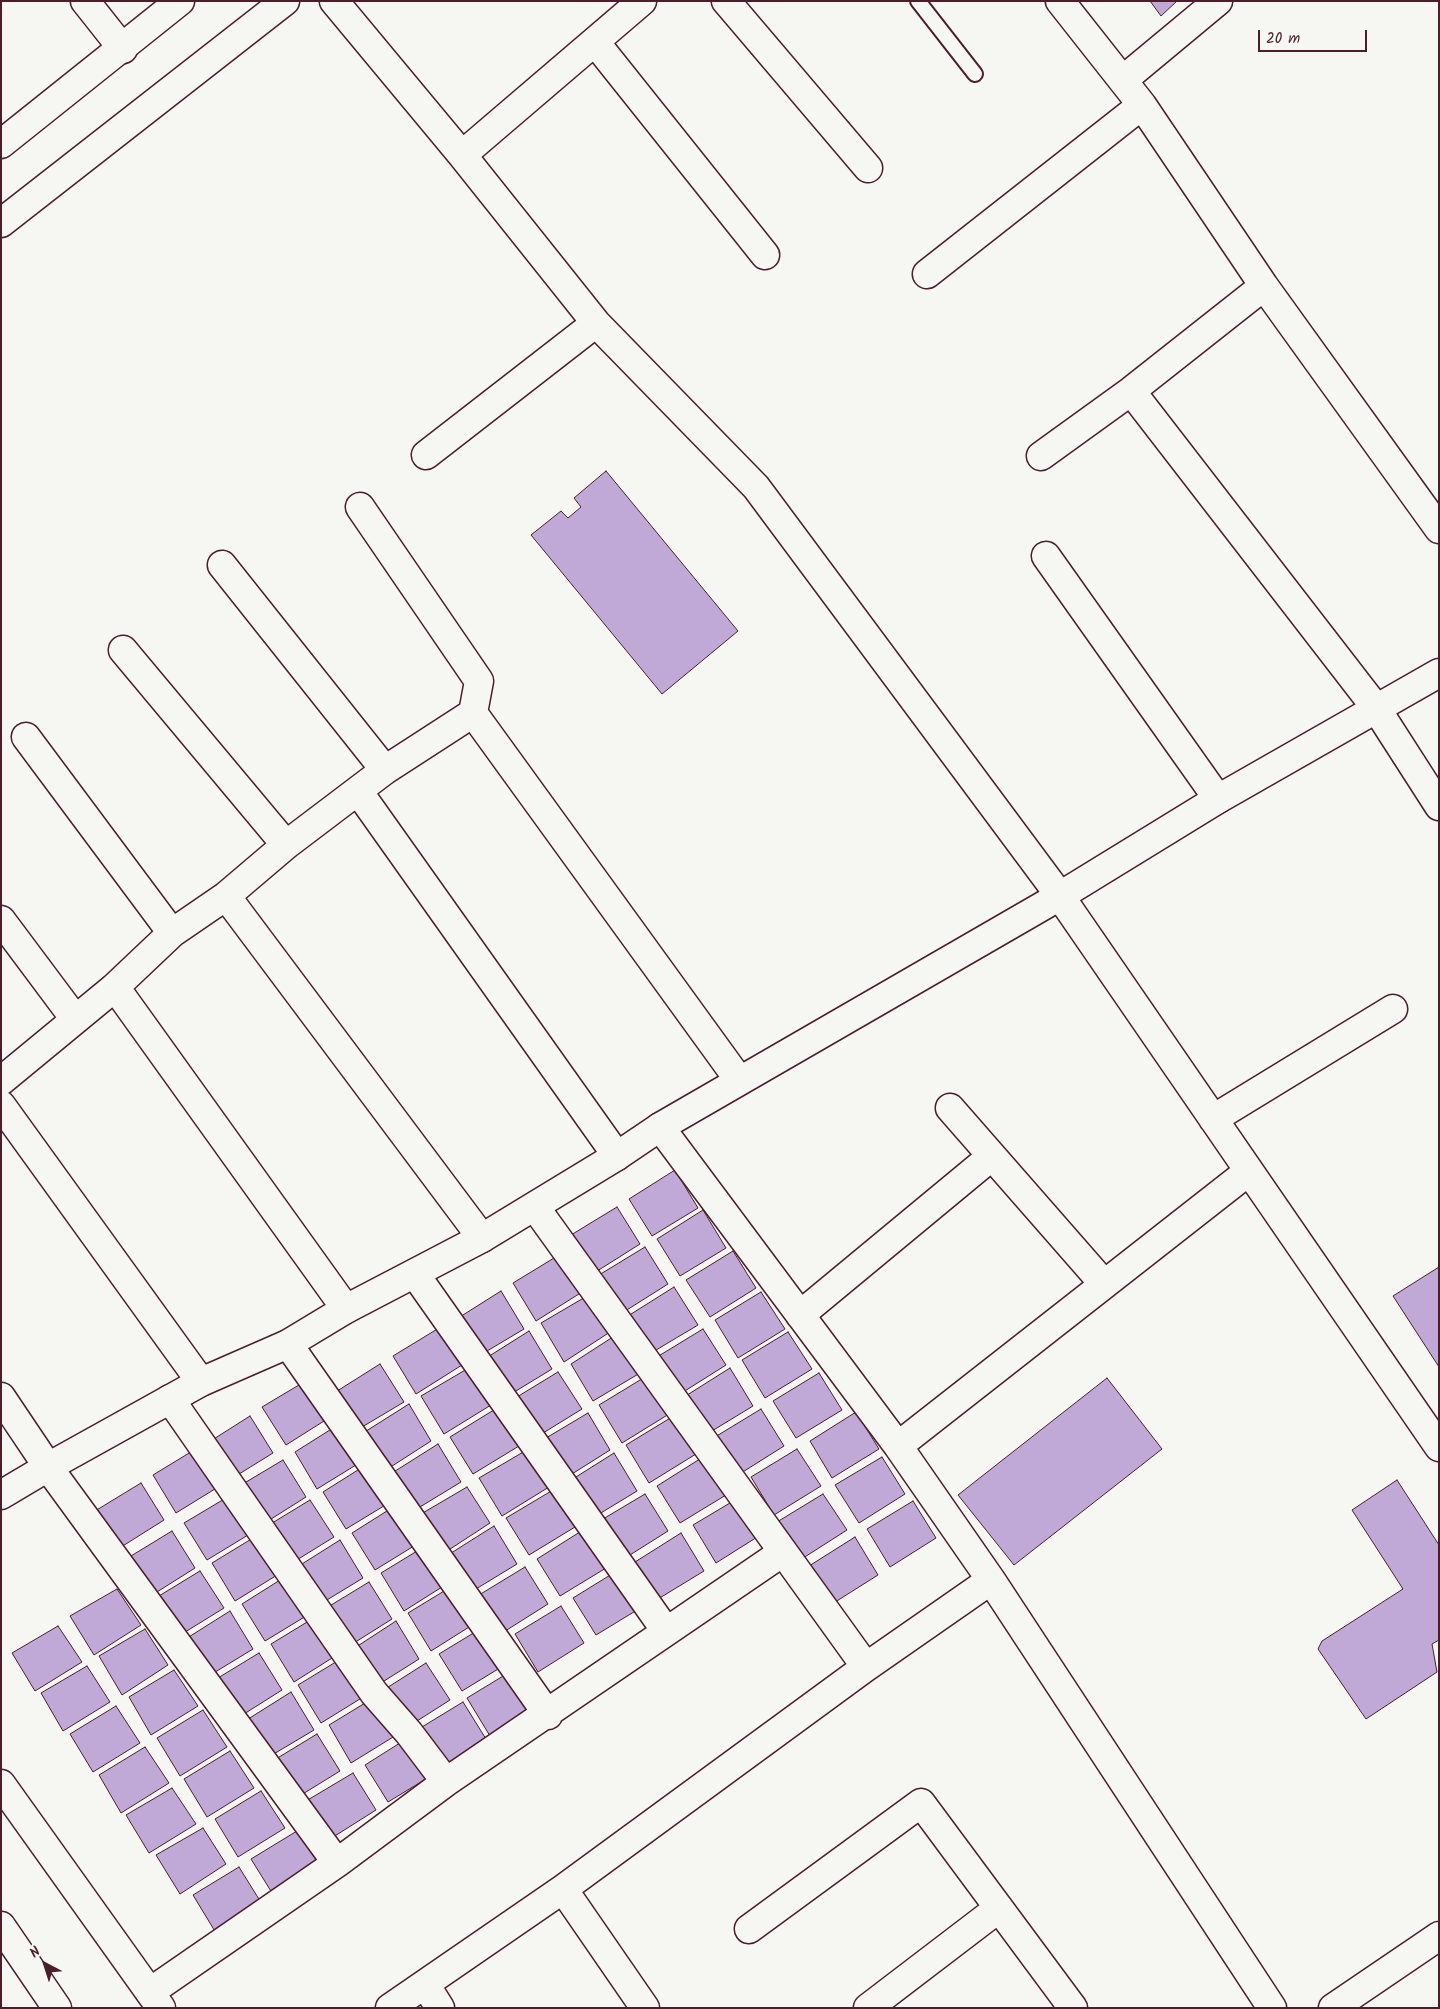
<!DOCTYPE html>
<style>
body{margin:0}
#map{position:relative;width:1440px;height:2009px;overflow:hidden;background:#f6f6f2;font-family:Kalam,sans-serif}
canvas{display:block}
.frame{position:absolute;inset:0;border:2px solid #4a1f2b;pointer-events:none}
.north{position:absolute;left:20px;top:1939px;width:50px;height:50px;-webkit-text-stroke:4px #f6f6f2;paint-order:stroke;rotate:320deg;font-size:14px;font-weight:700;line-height:20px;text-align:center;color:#4a1f2b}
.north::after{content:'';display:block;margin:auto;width:18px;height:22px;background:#4a1f2b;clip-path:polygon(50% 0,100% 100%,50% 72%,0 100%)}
.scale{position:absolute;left:1258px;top:30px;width:109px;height:22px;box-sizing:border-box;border:2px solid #4a1f2b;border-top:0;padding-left:6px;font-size:15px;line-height:18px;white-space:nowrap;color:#4a1f2b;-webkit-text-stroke:4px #f6f6f2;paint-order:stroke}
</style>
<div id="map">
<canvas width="1440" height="2009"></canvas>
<div class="frame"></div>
<div class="north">N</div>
<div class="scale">20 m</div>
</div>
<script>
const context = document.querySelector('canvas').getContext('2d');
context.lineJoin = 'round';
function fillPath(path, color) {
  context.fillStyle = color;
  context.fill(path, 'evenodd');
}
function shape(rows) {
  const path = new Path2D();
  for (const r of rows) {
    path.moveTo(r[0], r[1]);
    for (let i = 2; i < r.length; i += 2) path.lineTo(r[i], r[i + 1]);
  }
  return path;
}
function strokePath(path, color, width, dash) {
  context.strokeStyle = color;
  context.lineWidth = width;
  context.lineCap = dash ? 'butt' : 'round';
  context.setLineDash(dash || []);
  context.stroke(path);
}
const building = shape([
 [1150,1,1177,1,1161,16,1150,1],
 [606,471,738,631,662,694,531,535,561,511,568,518,581,507,574,498,606,471],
 [675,1170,698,1208,652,1236,629,1199,675,1170],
 [617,1207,640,1244,594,1273,571,1235,617,1207],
 [703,1210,726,1248,680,1276,657,1239,703,1210],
 [645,1247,668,1284,622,1313,599,1275,645,1247],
 [733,1251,756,1288,710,1317,686,1280,733,1251],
 [559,1255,582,1292,536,1321,513,1283,559,1255],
 [1439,1267,1439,1367,1393,1296,1439,1267],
 [674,1287,698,1325,651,1353,628,1316,674,1287],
 [501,1291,524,1329,477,1357,455,1320,501,1291],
 [761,1292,785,1329,738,1358,715,1320,761,1292],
 [587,1296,610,1332,564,1362,541,1323,587,1296],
 [439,1328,462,1365,416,1394,393,1356,439,1328],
 [703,1329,726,1365,680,1394,657,1357,703,1329],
 [529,1331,552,1369,506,1397,483,1360,529,1331],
 [788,1332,812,1369,765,1398,742,1360,788,1332],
 [616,1335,640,1373,593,1401,571,1364,616,1335],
 [380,1364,404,1402,357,1430,334,1393,380,1364],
 [730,1368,753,1406,707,1434,684,1397,730,1368],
 [467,1369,491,1405,444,1434,421,1396,467,1369],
 [558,1372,582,1409,535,1438,512,1400,558,1372],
 [819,1373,842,1410,796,1438,773,1401,819,1373],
 [645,1377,669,1414,622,1443,599,1405,645,1377],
 [1107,1378,1162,1449,1014,1565,958,1495,1107,1378],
 [309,1379,332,1416,286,1445,262,1407,309,1379],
 [409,1404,431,1441,386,1470,363,1433,409,1404],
 [497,1408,519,1446,473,1474,450,1437,497,1408],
 [761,1409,784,1446,738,1475,715,1437,761,1409],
 [856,1412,879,1449,832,1478,810,1441,856,1412],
 [588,1413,610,1450,564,1479,541,1441,588,1413],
 [250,1416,273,1453,231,1479,209,1442,250,1416],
 [672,1417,696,1454,649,1483,626,1445,672,1417],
 [341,1423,364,1460,317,1489,295,1452,341,1423],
 [438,1444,461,1482,415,1510,392,1473,438,1444],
 [199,1447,223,1484,176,1513,153,1475,199,1447],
 [797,1449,821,1486,774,1515,751,1477,797,1449],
 [525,1451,549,1487,502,1516,479,1478,525,1451],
 [614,1453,637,1491,591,1519,568,1482,614,1453],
 [703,1457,726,1495,680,1523,657,1486,703,1457],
 [882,1457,905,1494,859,1523,835,1485,882,1457],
 [283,1460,306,1497,260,1526,236,1488,283,1460],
 [369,1463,392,1501,346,1529,323,1492,369,1463],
 [1397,1480,1439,1545,1439,1640,1432,1644,1437,1672,1366,1719,1318,1649,1322,1641,1403,1589,1352,1510,1397,1480],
 [141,1483,164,1520,118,1549,95,1511,141,1483],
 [467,1487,490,1523,444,1553,421,1514,467,1487],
 [553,1490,575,1527,529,1555,506,1518,553,1490],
 [645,1494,668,1531,622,1560,598,1522,645,1494],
 [823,1494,847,1530,800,1560,777,1522,823,1494],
 [231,1495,253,1532,207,1560,184,1523,231,1495],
 [740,1497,762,1534,716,1563,693,1525,740,1497],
 [310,1500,334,1537,287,1566,264,1528,310,1500],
 [913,1501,936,1538,890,1567,867,1529,913,1501],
 [398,1504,422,1541,375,1570,352,1533,398,1504],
 [494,1526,517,1564,471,1592,448,1555,494,1526],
 [583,1530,606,1568,560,1596,537,1559,583,1530],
 [172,1531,195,1568,149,1597,126,1559,172,1531],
 [681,1533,704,1571,658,1599,635,1562,681,1533],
 [258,1535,282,1572,235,1601,212,1563,258,1535],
 [855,1537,878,1575,832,1604,809,1566,855,1537],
 [340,1540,363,1578,317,1606,294,1569,340,1540],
 [427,1545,450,1582,404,1611,381,1573,427,1545],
 [525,1567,548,1604,502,1633,479,1595,525,1567],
 [620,1569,642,1607,596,1635,573,1598,620,1569],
 [200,1571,224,1608,177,1637,154,1599,200,1571],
 [288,1575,311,1613,265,1641,242,1604,288,1575],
 [369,1582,392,1619,346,1648,323,1610,369,1582],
 [454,1585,477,1622,431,1651,408,1613,454,1585],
 [117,1589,141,1625,94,1655,70,1616,117,1589],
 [561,1606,584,1643,538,1672,515,1634,561,1606],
 [230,1611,253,1649,207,1677,184,1640,230,1611],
 [317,1616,340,1653,294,1682,271,1644,317,1616],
 [396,1621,419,1659,373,1688,350,1651,396,1621],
 [58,1626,82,1662,35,1691,12,1653,58,1626],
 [485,1626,508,1663,462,1691,439,1654,485,1626],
 [145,1629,168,1665,122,1695,99,1656,145,1629],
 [259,1653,282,1690,236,1719,213,1681,259,1653],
 [344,1657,368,1694,321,1723,298,1685,344,1657],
 [426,1663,450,1700,406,1728,382,1691,426,1663],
 [87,1666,110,1702,63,1731,41,1693,87,1666],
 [174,1670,198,1706,151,1735,129,1697,174,1670],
 [513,1670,536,1707,490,1736,467,1698,513,1670],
 [291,1692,314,1730,267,1758,245,1721,291,1692],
 [375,1697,398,1734,351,1763,329,1725,375,1697],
 [463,1702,486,1739,440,1768,417,1730,463,1702],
 [116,1706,140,1743,93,1772,70,1734,116,1706],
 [203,1710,227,1747,180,1776,157,1738,203,1710],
 [317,1734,340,1771,293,1800,271,1762,317,1734],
 [411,1736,434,1774,388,1802,365,1765,411,1736],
 [145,1747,169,1783,121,1813,99,1775,145,1747],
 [230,1751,254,1788,207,1817,184,1779,230,1751],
 [353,1773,376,1810,330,1839,306,1801,353,1773],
 [172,1788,196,1824,149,1853,126,1815,172,1788],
 [261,1791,285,1828,238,1857,215,1819,261,1791],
 [203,1828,226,1864,180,1894,156,1855,203,1828],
 [297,1831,321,1867,274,1896,251,1859,297,1831],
 [239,1867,262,1904,216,1933,193,1895,239,1867]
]);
fillPath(building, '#c0a9d7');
strokePath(building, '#4a1f2b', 1);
const lane = shape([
 [918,1,975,74]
]);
const street = shape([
 [85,1,123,49],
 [334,1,462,155,596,323,756,487,1060,896,1439,1447],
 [726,1,868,168],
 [1060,1,1142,105,1264,286,1439,529],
 [595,42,765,255],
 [1123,80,1218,1],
 [462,155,642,1],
 [927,274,1142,105],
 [1131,391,1376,708,1439,806],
 [426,455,596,323],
 [1041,456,1131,391,1264,286],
 [1046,556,1218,799],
 [222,565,385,770],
 [123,650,286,845],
 [473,713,739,1080],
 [26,737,172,933],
 [358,791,617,1156],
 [226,896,482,1238],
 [1,920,75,1019],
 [115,987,346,1309],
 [1,1081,115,987,172,933,226,896,286,845,385,770,473,713,479,681,360,507],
 [1,1105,201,1382],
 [950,1108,1104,1284],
 [1213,1119,1393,1009],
 [660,1127,898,1446,991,1580,1272,2008],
 [535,1207,866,1667],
 [415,1274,666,1631],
 [800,1315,992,1156],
 [288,1344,548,1715],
 [1,1397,48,1467,337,1863],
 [170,1399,374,1693,409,1733,446,1782],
 [898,1446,1249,1171],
 [563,1889,645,2008],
 [749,1929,921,1803,1073,2008],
 [425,1984,440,2008],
 [150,1992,337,1863,446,1782,783,1552],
 [390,2008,563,1889,866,1667,991,1580],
 [868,2008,999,1908],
 [1333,2008,1439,1936]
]);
const secondary = shape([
 [1,144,180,1],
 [1,223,285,1],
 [1,1495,48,1467,201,1382,288,1344,346,1309,482,1238,617,1156,660,1127,1060,896,1218,799,1439,673],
 [1,1784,161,2008],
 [1,1926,57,2008]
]);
strokePath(lane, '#4a1f2b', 18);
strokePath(street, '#4a1f2b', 31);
strokePath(secondary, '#4a1f2b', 31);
strokePath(lane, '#f6f6f2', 14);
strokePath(street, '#f6f6f2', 28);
strokePath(secondary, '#f6f6f2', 28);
</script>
